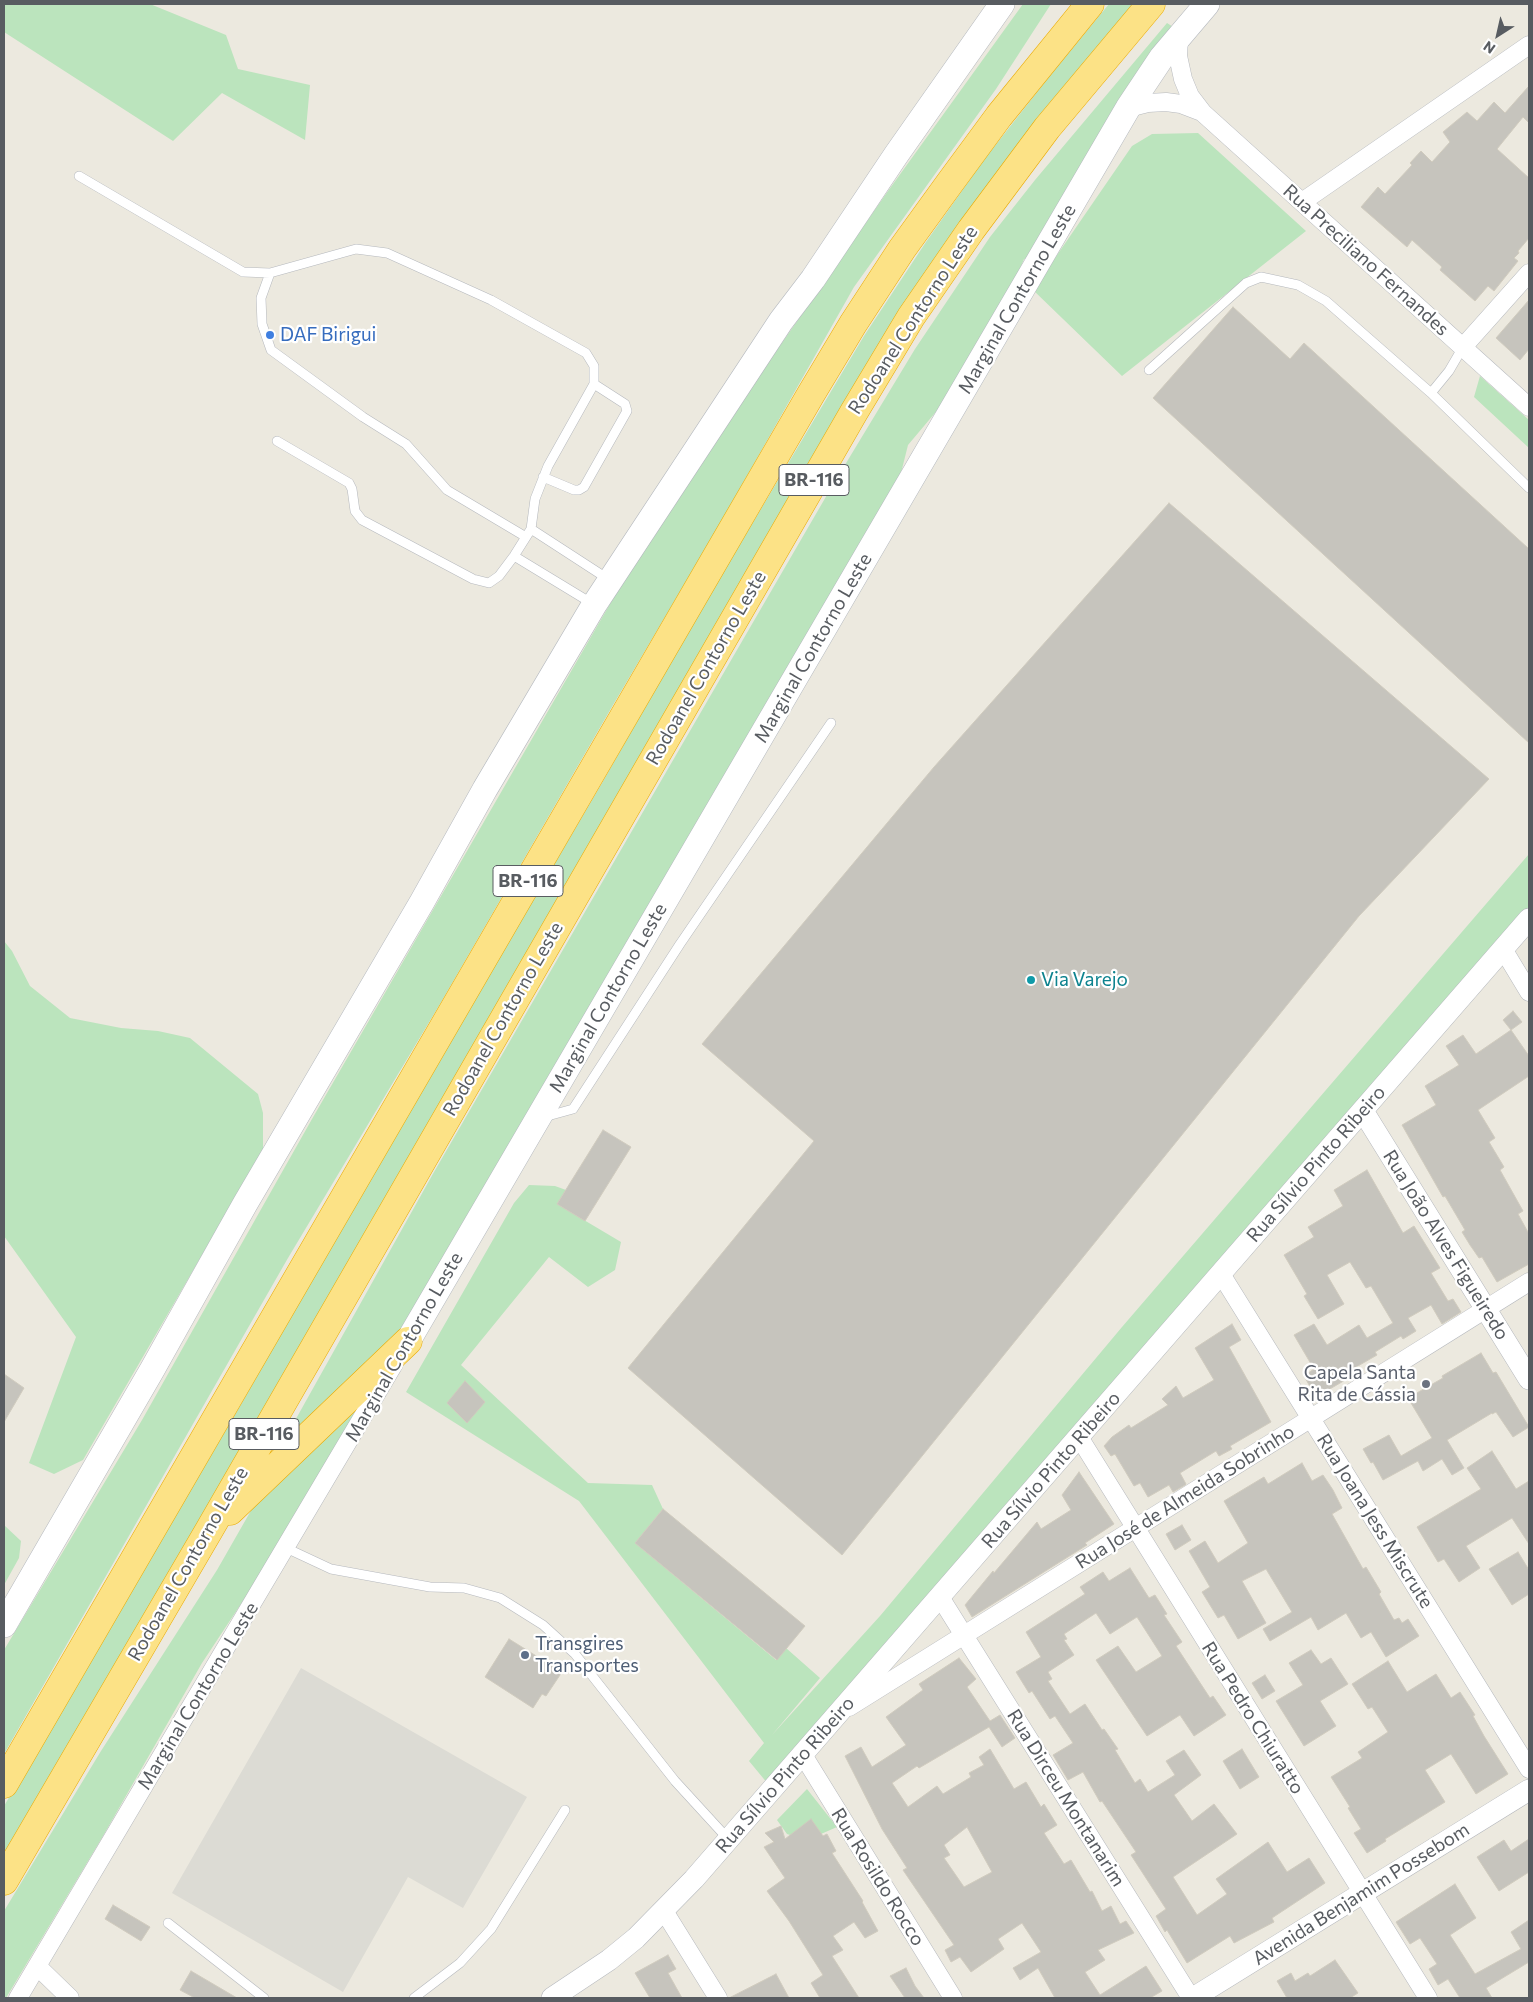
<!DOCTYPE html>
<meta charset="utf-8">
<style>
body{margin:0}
#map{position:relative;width:1533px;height:2002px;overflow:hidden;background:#ece9df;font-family:Commissioner,sans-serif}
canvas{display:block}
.frame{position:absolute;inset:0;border:5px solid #585c61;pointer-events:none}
.north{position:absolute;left:1473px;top:10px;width:50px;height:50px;-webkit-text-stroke:4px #fff;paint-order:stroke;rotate:215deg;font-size:14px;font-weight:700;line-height:20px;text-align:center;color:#585c61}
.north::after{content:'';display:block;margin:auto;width:18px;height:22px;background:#585c61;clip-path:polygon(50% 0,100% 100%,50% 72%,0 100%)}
</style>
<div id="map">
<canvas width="1533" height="2002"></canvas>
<div class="frame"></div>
<div class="north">N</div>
</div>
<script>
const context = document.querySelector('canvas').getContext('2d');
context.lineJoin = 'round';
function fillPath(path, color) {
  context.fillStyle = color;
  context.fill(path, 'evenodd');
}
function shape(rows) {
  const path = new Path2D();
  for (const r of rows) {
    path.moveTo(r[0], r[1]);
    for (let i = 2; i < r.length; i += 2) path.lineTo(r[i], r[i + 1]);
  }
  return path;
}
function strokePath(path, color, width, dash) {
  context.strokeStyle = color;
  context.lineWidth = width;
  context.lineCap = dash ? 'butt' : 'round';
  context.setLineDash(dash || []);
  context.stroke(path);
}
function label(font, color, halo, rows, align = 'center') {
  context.font = font + ' Commissioner,sans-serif';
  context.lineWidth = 4.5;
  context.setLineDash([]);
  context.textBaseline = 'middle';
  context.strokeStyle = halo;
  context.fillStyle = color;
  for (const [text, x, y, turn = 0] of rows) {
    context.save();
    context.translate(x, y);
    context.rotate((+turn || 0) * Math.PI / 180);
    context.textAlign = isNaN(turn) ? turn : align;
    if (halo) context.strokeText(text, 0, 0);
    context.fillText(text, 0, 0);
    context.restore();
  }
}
fillPath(shape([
 [301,1668,527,1797,463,1908,408,1877,343,1992,172,1893]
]), '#dcdbd4');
fillPath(shape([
 [4,4,150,4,226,35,238,69,310,85,305,140,222,93,173,141,4,32],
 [1023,4,1051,4,996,89,854,287,718,527,613,705,440,1004,288,1258,4,1754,4,1650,142,1420,312,1119,614,597,756,380,888,191],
 [1109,4,1141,4,996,177,359,1247,4,1855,4,1806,240,1406,336,1236,602,783,693,623,864,336,926,242,983,161,1049,77],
 [1167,23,1178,30,1034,258,1024,259,1013,286,940,407,908,445,898,485,405,1335,283,1442,434,1172,831,488,915,349,990,237,1035,180],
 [1198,133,1306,231,1122,376,1033,290,1132,146,1152,134],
 [1480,376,1529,420,1529,448,1474,397],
 [1529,854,1529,909,768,1784,749,1761,764,1743,579,1501,406,1392,514,1203,529,1185,555,1186,566,1190,557,1204,621,1242,615,1270,588,1287,549,1257,461,1365,588,1483,652,1485,663,1509,635,1543,776,1660,786,1648,820,1678,772,1735,880,1616,1122,1327],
 [4,941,12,951,30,986,70,1018,121,1028,158,1031,190,1038,258,1094,263,1113,263,1150,83,1460,54,1474,29,1463,76,1337,4,1236],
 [363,1401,293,1525,202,1663,103,1836,6,1998,4,1998,4,1911,101,1751,217,1570,257,1500],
 [4,1525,21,1541,19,1558,4,1585],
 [807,1789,837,1827,821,1834,790,1835,787,1834,777,1820]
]), '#bbe4bd');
const building = shape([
 [1529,86,1529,123,1523,117,1497,149,1529,178,1529,238,1518,251,1519,253,1514,258,1518,261,1494,291,1488,286,1475,301,1440,270,1442,267,1412,240,1407,247,1361,207,1378,187,1385,194,1412,165,1410,163,1421,151,1432,162,1450,142,1443,132,1467,112,1477,121,1494,102,1505,113,1529,86],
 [1529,300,1529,349,1520,360,1496,338,1529,300],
 [1233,307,1290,359,1304,343,1529,549,1529,743,1153,398,1233,307],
 [1169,503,1489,779,1359,916,842,1555,628,1368,814,1141,702,1044,934,767,1169,503],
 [1513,1011,1522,1022,1511,1030,1503,1020,1513,1011],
 [1511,1030,1529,1056,1529,1076,1478,1110,1495,1138,1489,1142,1504,1167,1500,1170,1523,1211,1518,1214,1529,1234,1529,1264,1497,1282,1482,1257,1479,1258,1470,1245,1462,1232,1465,1230,1445,1196,1443,1197,1402,1125,1436,1105,1425,1086,1459,1065,1446,1046,1463,1035,1476,1054,1511,1030],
 [603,1130,631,1147,585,1221,557,1204,603,1130],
 [1367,1170,1403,1233,1414,1226,1440,1268,1431,1273,1448,1301,1453,1299,1461,1312,1442,1324,1431,1305,1408,1318,1416,1331,1403,1339,1401,1336,1375,1352,1377,1355,1344,1374,1347,1379,1316,1397,1304,1376,1314,1369,1294,1335,1314,1324,1327,1345,1359,1325,1367,1338,1393,1323,1371,1286,1366,1288,1350,1262,1327,1275,1344,1304,1318,1319,1304,1296,1307,1294,1284,1255,1314,1237,1308,1227,1343,1206,1334,1190,1367,1170],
 [1232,1324,1241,1340,1229,1347,1271,1422,1230,1446,1232,1449,1219,1456,1216,1451,1180,1473,1186,1484,1185,1485,1173,1492,1169,1485,1148,1497,1140,1483,1134,1486,1115,1454,1111,1456,1104,1446,1112,1437,1129,1425,1131,1428,1168,1405,1162,1399,1176,1386,1183,1398,1214,1380,1195,1348,1232,1324],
 [1481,1353,1493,1373,1496,1372,1529,1427,1513,1437,1496,1412,1492,1414,1492,1413,1447,1440,1464,1468,1452,1475,1442,1459,1423,1471,1418,1461,1383,1480,1373,1462,1371,1463,1363,1449,1389,1435,1401,1456,1432,1438,1408,1398,1443,1378,1442,1376,1481,1353],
 [4,1374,24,1388,4,1422,4,1374],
 [465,1381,485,1402,467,1423,447,1403,465,1381],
 [1492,1451,1516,1489,1529,1481,1529,1544,1512,1518,1466,1546,1480,1568,1459,1582,1444,1559,1438,1562,1417,1527,1481,1489,1467,1468,1492,1451],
 [1302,1463,1312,1481,1323,1475,1333,1490,1342,1508,1332,1514,1363,1569,1366,1567,1381,1592,1379,1594,1394,1620,1399,1618,1402,1623,1408,1619,1419,1636,1386,1657,1371,1632,1361,1638,1346,1613,1318,1630,1311,1617,1270,1641,1263,1629,1292,1612,1266,1569,1242,1581,1266,1623,1238,1639,1224,1615,1218,1618,1202,1592,1210,1587,1189,1551,1205,1541,1218,1563,1248,1543,1224,1501,1264,1477,1268,1484,1302,1463],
 [1079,1472,1114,1524,1085,1543,1087,1545,972,1617,965,1605,993,1571,994,1573,1037,1522,1041,1529,1071,1510,1062,1495,1079,1472],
 [663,1509,805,1626,777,1660,635,1543,663,1509],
 [1182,1525,1191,1540,1175,1550,1166,1534,1182,1525],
 [1518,1552,1529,1570,1529,1594,1512,1605,1489,1569,1518,1552],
 [1130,1568,1149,1598,1155,1595,1167,1614,1164,1615,1182,1642,1176,1646,1210,1698,1213,1696,1226,1715,1194,1736,1180,1715,1147,1736,1096,1660,1118,1646,1136,1672,1162,1656,1137,1617,1110,1634,1096,1613,1064,1634,1067,1639,1064,1640,1074,1655,1048,1672,1052,1679,1048,1681,1070,1714,1085,1704,1102,1730,1104,1729,1118,1749,1115,1750,1135,1783,1140,1779,1148,1792,1175,1775,1166,1761,1184,1750,1201,1775,1174,1795,1192,1821,1214,1804,1237,1834,1173,1877,1197,1915,1227,1894,1216,1879,1268,1842,1287,1872,1309,1858,1325,1883,1272,1918,1274,1922,1234,1943,1230,1936,1187,1963,1167,1930,1165,1932,1156,1916,1166,1909,1131,1855,1136,1852,1102,1801,1100,1802,1083,1772,1068,1780,1053,1755,1073,1743,1055,1716,1050,1719,1032,1691,1029,1693,1016,1672,1041,1657,1026,1632,1085,1594,1080,1587,1103,1572,1109,1581,1130,1568],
 [509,1639,562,1672,546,1696,542,1694,533,1708,485,1677,509,1639],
 [1311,1650,1321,1664,1331,1658,1348,1684,1320,1701,1336,1726,1304,1746,1276,1701,1303,1685,1289,1663,1311,1650],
 [959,1658,976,1679,967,1687,990,1721,1000,1715,1015,1738,1002,1747,989,1727,919,1768,917,1766,892,1783,908,1807,937,1786,943,1794,971,1777,969,1773,984,1765,979,1757,990,1749,1014,1789,1026,1782,1041,1807,1044,1804,1057,1825,1044,1833,1064,1864,1071,1860,1090,1892,1092,1891,1102,1911,1111,1906,1120,1924,1126,1921,1134,1933,1098,1950,1105,1960,1085,1972,1100,1995,1146,1966,1162,1991,1150,1998,1055,1998,1038,1968,1020,1980,1013,1968,1041,1952,1022,1923,998,1939,1004,1949,971,1972,960,1957,951,1962,945,1950,954,1945,903,1870,907,1868,882,1829,845,1756,861,1747,872,1767,906,1745,886,1717,923,1690,919,1684,959,1658],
 [967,1827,992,1872,964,1887,944,1858,950,1855,944,1845,967,1827],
 [1388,1661,1407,1692,1436,1674,1451,1698,1460,1692,1475,1715,1473,1716,1484,1736,1508,1774,1476,1794,1451,1754,1425,1770,1445,1802,1385,1839,1386,1841,1367,1853,1354,1833,1361,1829,1348,1808,1350,1807,1331,1777,1362,1758,1358,1752,1388,1732,1372,1707,1368,1709,1352,1684,1388,1661],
 [1265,1675,1275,1691,1262,1699,1252,1683,1265,1675],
 [1242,1749,1259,1777,1240,1789,1223,1761,1242,1749],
 [811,1819,823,1836,827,1834,836,1851,832,1853,863,1901,862,1902,878,1931,865,1938,854,1922,833,1936,843,1950,832,1956,859,1998,820,1998,811,1983,823,1975,789,1921,767,1891,785,1878,764,1847,774,1842,765,1833,781,1826,785,1839,811,1819],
 [1529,1839,1529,1872,1499,1891,1477,1857,1504,1840,1511,1851,1529,1839],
 [1455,1884,1476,1918,1450,1935,1475,1974,1521,1949,1511,1932,1529,1920,1529,1962,1486,1988,1492,1998,1460,1998,1448,1979,1438,1985,1429,1969,1437,1964,1420,1938,1410,1944,1396,1922,1455,1884],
 [113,1905,150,1927,141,1941,105,1919,113,1905],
 [668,1955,676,1969,668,1973,682,1998,650,1998,635,1973,668,1955],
 [1335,1960,1358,1993,1350,1998,1287,1998,1277,1981,1291,1973,1295,1981,1308,1973,1310,1976,1335,1960],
 [906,1968,915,1986,924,1998,905,1998,890,1976,906,1968],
 [191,1971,237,1998,195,1998,180,1990,191,1971],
 [776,1974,789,1998,729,1998,776,1974]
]);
fillPath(building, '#c6c4bd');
strokePath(building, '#d0cbbe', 1);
const service = shape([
 [79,176,243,272,270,273,356,249,387,253,491,300,586,353,594,366,594,384,548,466,535,499,531,529,514,556,499,576,489,583,473,579,362,520,355,511,352,489,349,483,277,441],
 [270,273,261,298,262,324,271,350,363,417,406,444,447,490,526,537],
 [1149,370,1246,283,1261,277,1298,285,1326,301,1431,393,1529,488],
 [1431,393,1449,371,1463,347],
 [543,477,574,490,579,490,584,487,627,411,625,404,594,384],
 [531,529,608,579],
 [514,556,593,604],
 [544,1117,573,1109,680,944,831,723],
 [286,1548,331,1569,430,1587,464,1588,500,1598,543,1625,575,1654,675,1781,729,1840],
 [168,1923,264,1998],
 [414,1998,460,1963,491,1929,565,1810]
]);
const minor = shape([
 [1179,37,1178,56,1183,79,1190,96,1203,113,1529,407],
 [1128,108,1148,103,1166,102,1181,104,1202,112],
 [1302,202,1529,45],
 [1463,347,1529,273],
 [1503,949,1529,992],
 [1221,1274,1529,1769],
 [1079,1437,1428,1998],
 [940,1597,1191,1998],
 [849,1707,1529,1282],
 [803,1755,953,1998],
 [664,1911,718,1998],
 [37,1966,70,1998],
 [18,1998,394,1364]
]);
const tertiary = shape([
 [1363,1111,1529,1379],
 [552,1998,609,1960,636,1938,694,1879,1529,919],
 [1193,1998,1529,1790]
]);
const secondary = shape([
 [408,1341,1128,108,1162,57,1207,4],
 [4,1625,152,1370,245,1204,422,902,485,789,594,605,781,321,813,279,896,155,1002,4]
]);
const motorway = shape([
 [230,1511,408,1341],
 [4,1784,811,394,853,324,902,249,949,184,999,116,1090,4],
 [4,1881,208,1532,854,412,911,317,971,230,1047,128,1151,4]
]);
strokePath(service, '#b5b8bd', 10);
strokePath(minor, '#b5b8bd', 19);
strokePath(tertiary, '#b5b8bd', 22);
strokePath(secondary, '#b5b9bf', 26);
strokePath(motorway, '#eaaa01', 29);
strokePath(service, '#fff', 9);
strokePath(minor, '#fff', 18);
strokePath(tertiary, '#fff', 21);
strokePath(secondary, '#fff', 25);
strokePath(motorway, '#fce286', 28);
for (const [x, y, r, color] of [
 [270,335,5,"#3f7fe0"],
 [1031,980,5,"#0f9aa8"],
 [1426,1384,5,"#6b7280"],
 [525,1655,5,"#5c6f8a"]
]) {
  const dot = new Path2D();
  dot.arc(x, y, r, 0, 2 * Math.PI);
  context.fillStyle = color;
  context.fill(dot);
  strokePath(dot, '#fff', 2);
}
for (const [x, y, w] of [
 [814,480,70],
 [528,881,70],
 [264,1434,70]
]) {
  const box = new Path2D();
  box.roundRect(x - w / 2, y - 15.5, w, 31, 4);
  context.fillStyle = '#fff';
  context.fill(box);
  strokePath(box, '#585c61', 1);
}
label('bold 18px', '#585c61', null, [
 ["BR-116",814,480],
 ["BR-116",528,881],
 ["BR-116",264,1434]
]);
label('19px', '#585c61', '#fff', [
 ["Rua Preciliano Fernandes",1366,260,42],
 ["Marginal Contorno Leste",1017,299,-60],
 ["Rodoanel Contorno Leste",913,320,-57],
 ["Marginal Contorno Leste",813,648,-60],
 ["Rodoanel Contorno Leste",706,668,-60],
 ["Marginal Contorno Leste",608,998,-60],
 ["Rodoanel Contorno Leste",503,1019,-60],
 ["Rua Sílvio Pinto Ribeiro",1316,1164,-49],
 ["Rua João Alves Figueiredo",1446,1245,58],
 ["Marginal Contorno Leste",404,1347,-60],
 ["Rua Sílvio Pinto Ribeiro",1051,1470,-49],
 ["Rua José de Almeida Sobrinho",1185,1497,-32],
 ["Rua Joana Jess Miscrute",1375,1521,58],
 ["Rodoanel Contorno Leste",188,1564,-60],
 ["Marginal Contorno Leste",198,1696,-59],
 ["Rua Pedro Chiuratto",1253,1718,58],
 ["Rua Sílvio Pinto Ribeiro",785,1775,-49],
 ["Rua Dirceu Montanarim",1066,1798,58],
 ["Rua Rosildo Rocco",878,1877,58],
 ["Avenida Benjamim Possebom",1361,1894,-32]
]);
label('19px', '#366cbe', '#fff', [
 ["DAF Birigui",280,335]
], 'left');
label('19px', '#0d838f', '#fff', [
 ["Via Varejo",1041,980]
], 'left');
label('19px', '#5b616d', '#fff', [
 ["Capela Santa",1416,1373],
 ["Rita de Cássia",1416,1395]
], 'right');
label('19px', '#4e5e75', '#fff', [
 ["Transgires",535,1644],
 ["Transportes",535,1666]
], 'left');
</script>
